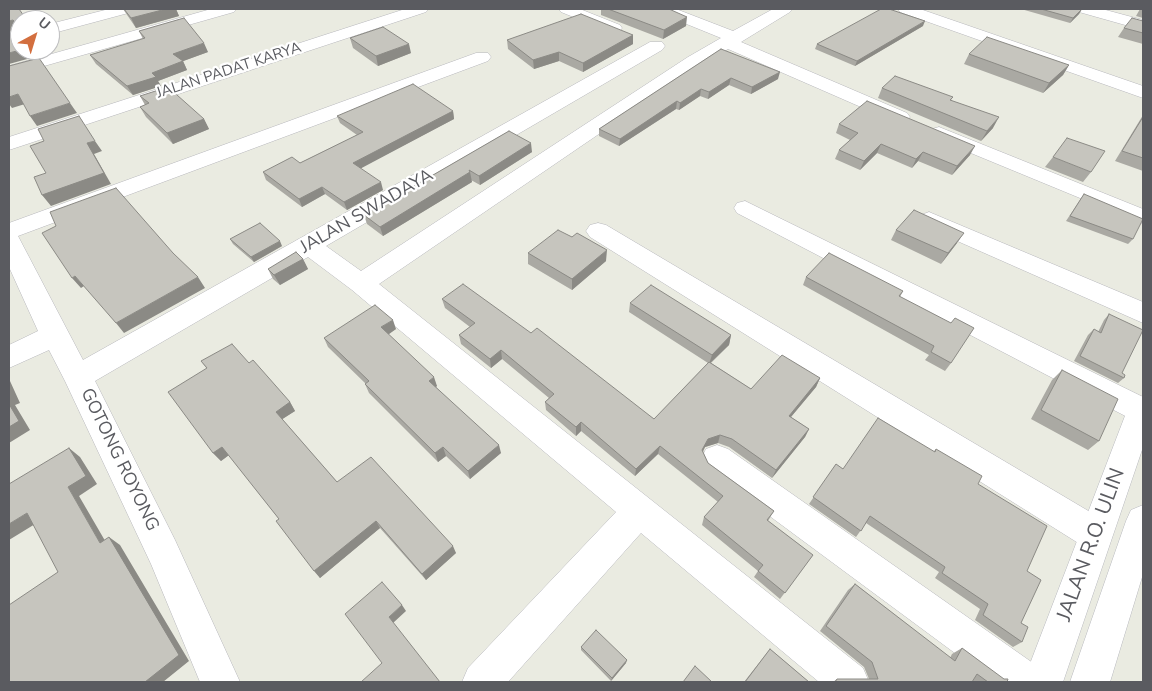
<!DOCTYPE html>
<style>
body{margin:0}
#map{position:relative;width:1152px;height:691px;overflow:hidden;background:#eaebe1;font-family:"Nunito Sans",sans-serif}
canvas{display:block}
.frame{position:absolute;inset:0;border:10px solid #5a5b60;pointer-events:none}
.north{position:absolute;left:10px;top:10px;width:50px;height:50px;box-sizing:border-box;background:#fff;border:1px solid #bdbdbf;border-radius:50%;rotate:39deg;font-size:14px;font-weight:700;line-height:20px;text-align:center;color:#5a5b60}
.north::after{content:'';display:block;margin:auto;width:18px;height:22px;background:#d36f3f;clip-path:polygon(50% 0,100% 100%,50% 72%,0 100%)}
</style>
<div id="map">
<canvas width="1152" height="691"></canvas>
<div class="frame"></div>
<div class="north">U</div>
</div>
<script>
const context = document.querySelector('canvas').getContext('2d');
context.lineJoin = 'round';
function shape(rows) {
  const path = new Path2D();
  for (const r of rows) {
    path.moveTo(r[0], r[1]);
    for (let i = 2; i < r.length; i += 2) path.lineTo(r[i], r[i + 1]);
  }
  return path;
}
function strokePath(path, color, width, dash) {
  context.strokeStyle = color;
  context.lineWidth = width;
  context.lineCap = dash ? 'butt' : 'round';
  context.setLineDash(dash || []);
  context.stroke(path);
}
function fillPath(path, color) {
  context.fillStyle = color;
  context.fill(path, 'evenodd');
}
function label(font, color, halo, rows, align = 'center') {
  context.font = font + ' "Nunito Sans",sans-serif';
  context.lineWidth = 4.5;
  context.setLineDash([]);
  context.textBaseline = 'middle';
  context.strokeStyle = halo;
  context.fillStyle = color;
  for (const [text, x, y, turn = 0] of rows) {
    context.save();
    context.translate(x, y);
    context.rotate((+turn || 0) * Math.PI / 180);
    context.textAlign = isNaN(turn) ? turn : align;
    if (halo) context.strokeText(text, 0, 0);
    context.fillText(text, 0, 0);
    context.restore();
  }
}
const minor = shape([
 [109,9,134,9,132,12,50,34,50,24,109,9],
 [211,9,236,9,234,12,9,76,9,66,211,9],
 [405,9,428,9,426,12,9,150,9,137,405,9],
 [559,9,580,9,620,25,622,28,620,31,608,31,561,12,559,9],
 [655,9,676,9,733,31,773,9,792,9,790,12,741,42,907,113,910,117,907,121,893,121,728,49,700,65,379,284,863,668,869,682,819,682,641,533,508,682,462,682,468,668,616,512,352,290,308,257,95,381,175,540,240,682,200,682,151,564,65,381,49,350,9,368,9,345,38,331,9,267,9,223,476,53,488,53,491,57,488,61,18,236,83,360,650,42,662,42,665,46,662,50,326,246,361,271,688,57,721,38,657,12,655,9],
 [898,9,920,9,1143,86,1143,98,900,12,898,9],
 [1077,9,1102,9,1143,20,1143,30,1079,12,1077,9],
 [939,127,1143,209,1143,224,932,137,929,133,932,129,939,127],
 [745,201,1143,397,1143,422,1131,419,737,213,734,208,737,203,745,201],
 [929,212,1143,302,1143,323,921,225,917,220,921,215,929,212],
 [598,223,606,225,1107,522,1112,534,1107,546,1095,550,1083,546,590,237,586,231,590,225,598,223],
 [717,445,728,449,1040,668,1046,682,994,682,706,469,701,459,706,449,717,445]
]);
const secondary = shape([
 [1143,396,1143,447,1063,682,1023,682,1128,408,1133,399,1143,396],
 [1143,505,1143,574,1110,682,1070,682,1126,521,1131,510,1143,505]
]);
strokePath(minor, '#b7b7bc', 1);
strokePath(secondary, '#b7b8be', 1);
fillPath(minor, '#fff');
fillPath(secondary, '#fff');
fillPath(shape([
 [123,9,176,9,179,16,136,28],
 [601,9,669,9,686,26,663,39,601,15],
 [1021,9,1082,9,1079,14,1070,23],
 [1140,9,1143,9,1143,18,1136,16],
 [1143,21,1143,44,1118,37,1124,28],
 [923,26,855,66,815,49,817,44],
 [139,31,208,52,183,61,187,70,158,81,161,86,133,95,96,64,90,55,143,39],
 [633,35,633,44,583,72,559,61,534,69,508,49,507,40],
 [350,38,411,53,378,66,353,48],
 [721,49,778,79,751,94,729,85,708,99,700,96,679,110,676,109,619,146,599,136,599,129],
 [969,54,1069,65,1063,75,1043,93,964,64],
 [882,88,953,97,951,100,993,128,981,141,878,98],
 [140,96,204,119,209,129,173,144,146,117,140,107,145,105],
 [453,111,454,119,360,168,383,190,347,210,325,194,302,207,266,180,263,172,300,163,357,135,340,123,337,116],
 [1143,115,1143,171,1115,161],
 [839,124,970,155,952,175,918,161,912,168,877,153,860,170,835,159,839,150,850,140,836,133],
 [509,131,532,152,480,185,471,180,472,182,383,236,367,224,364,215],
 [1053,157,1091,172,1083,182,1045,167],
 [1084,194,1133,239,1128,244,1066,221],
 [896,230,957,243,941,264,891,240],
 [572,237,606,261,572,290,528,264,528,253],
 [230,239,282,246,254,262,233,244],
 [303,259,308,269,280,285,273,279,268,269],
 [806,277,903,291,900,297,951,363,945,371,925,360,929,355,803,285],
 [442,299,531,333,654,419,708,363,629,312,630,303,731,335,729,345,711,363,751,389,820,378,816,387,791,417,809,429,805,437,772,478,729,447,718,443,705,447,703,452,708,463,774,511,768,521,813,555,780,599,754,577,758,571,702,525,704,517,718,502,658,454,635,476,581,431,576,436,546,410,545,402,549,398,502,359,491,368,461,344,459,335,470,327,445,308],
 [1109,314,1122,373,1124,378,1118,383,1074,361,1088,335,1094,329,1098,332,1104,320],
 [396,329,388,334,437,386,436,387,501,453,470,479,446,456,438,462,369,393,365,384,366,384,328,347,324,338],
 [201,361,249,363,290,402,295,411,282,419,337,482,456,553,426,580,380,528,320,578,279,519,229,455,221,461,213,453,207,369],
 [1062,370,1099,441,1088,450,1031,419,1052,380],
 [936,449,978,484,1027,571,1021,623,1022,642,1013,647,975,620,980,609,935,578,939,572,866,523,856,537,809,504,836,464,843,469,934,451],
 [855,584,950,658,952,654,962,648,1007,682,833,682,837,679,869,679,864,667,820,631,848,590],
 [581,647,626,663,611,681,581,650],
 [770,649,809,682,744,682]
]), '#aaa9a3');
fillPath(shape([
 [166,9,176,9,179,16,136,28,131,18],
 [1082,9,1079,14,1070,23,1073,18],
 [24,16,26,20,20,20,20,30,16,23],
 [687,17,686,26,663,39,664,30],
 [13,20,20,29,9,32,9,21],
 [925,21,923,26,855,66,857,61],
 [633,35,633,44,583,72,583,63],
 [204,43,208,52,178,63,173,54],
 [409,44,411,53,378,66,376,56],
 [20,50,34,50,38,56,9,64,9,53],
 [559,52,559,61,534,69,533,60],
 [183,61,187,70,158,81,161,86,133,95,127,86,152,73],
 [1069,65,1063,75,1043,93,1049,83],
 [780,72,778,79,751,94,752,87],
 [731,78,729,85,708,99,709,92],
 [701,89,700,96,679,110,680,103],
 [18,94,25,104,12,108,9,104,9,97],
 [677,101,676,109,619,146,620,139],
 [70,103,77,113,37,126,30,116],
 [453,111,454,119,356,171,353,163],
 [999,117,993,128,981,141,987,131],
 [204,119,209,129,173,144,167,133],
 [95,141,102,151,94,154,111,184,51,206,42,195,87,143],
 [531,143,532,152,480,185,479,176],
 [881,144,877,153,860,170,864,161],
 [975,146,970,155,952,175,957,166],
 [923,152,918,161,912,168,916,159],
 [470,172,472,182,383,236,380,227],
 [381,182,383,190,347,210,344,202],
 [322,187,325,194,302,207,299,199],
 [964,233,957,243,941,264,948,253],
 [280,241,282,246,254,262,251,257],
 [607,250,606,261,572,290,572,279],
 [303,259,308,269,280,285,274,275],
 [75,276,84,286,81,288,72,278],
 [198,277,205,288,124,333,116,323],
 [393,320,396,329,385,337,381,327],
 [731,335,729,345,709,364,712,355],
 [501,350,502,359,491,368,490,359],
 [434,377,437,386,432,390,429,381],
 [820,378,816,387,785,424,789,416],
 [9,380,10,381,20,403,15,405,30,430,9,443],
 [290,402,295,411,281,420,276,412],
 [581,422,581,431,576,436,576,427],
 [809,429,805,437,772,478,776,470],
 [720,435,718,443,705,447,699,458,702,450,708,439],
 [499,445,501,453,470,479,468,471],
 [660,446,658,454,635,476,636,469],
 [222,447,229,455,221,461,213,453],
 [443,447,446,456,438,462,435,453],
 [69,448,80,457,97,484,79,496,111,551,100,543,68,487],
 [27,513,40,521,9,540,9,524],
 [376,521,380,528,320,578,314,571],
 [109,537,120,545,189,661,163,682,145,682],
 [453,546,456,553,426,580,422,574],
 [402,605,406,611,393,623,389,617],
 [627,660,626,663,611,681,612,678]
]), '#8b8a85');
const building = shape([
 [9,9,19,9,24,16,16,23,13,20,9,21,9,9],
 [124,9,166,9,131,18,124,9],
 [608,9,669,9,687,17,664,30,608,9],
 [881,9,889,9,925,21,857,61,817,44,881,9],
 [1041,9,1082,9,1073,18,1041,9],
 [581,14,633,35,583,63,559,52,533,60,507,40,581,14],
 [184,18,204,43,173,54,183,61,152,73,156,77,127,86,90,55,145,38,139,31,184,18],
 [1132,18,1143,21,1143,33,1124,28,1132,18],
 [16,23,20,30,20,50,9,53,9,34,15,33,16,23],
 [383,27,409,44,376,56,350,38,383,27],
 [987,37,1069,65,1049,83,969,54,987,37],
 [721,49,780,72,752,87,731,78,709,92,701,89,680,103,677,101,620,139,599,129,721,49],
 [39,58,70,103,30,116,18,94,9,97,9,66,39,58],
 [895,76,953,97,950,100,999,117,987,131,882,88,895,76],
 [413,84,453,111,353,163,381,182,344,202,322,187,299,199,263,172,292,157,300,163,363,132,337,116,413,84],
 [168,87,204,119,167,133,140,107,149,103,140,96,168,87],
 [867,101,975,146,957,166,923,152,916,159,881,144,864,161,839,150,858,133,839,124,867,101],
 [79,116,95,141,87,143,104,173,42,195,34,177,46,173,30,146,44,141,38,129,79,116],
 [1143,117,1143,158,1122,151,1143,117],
 [509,131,531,143,479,176,469,170,470,172,380,227,364,215,509,131],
 [1067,138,1105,151,1091,172,1053,157,1067,138],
 [116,188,173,253,198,277,116,323,75,276,72,278,42,233,56,226,50,212,116,188],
 [1084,194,1143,219,1133,239,1070,216,1084,194],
 [914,210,964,233,948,253,896,230,914,210],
 [260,223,280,241,251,257,230,239,260,223],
 [558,230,572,237,577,233,607,250,572,279,528,253,558,230],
 [296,252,303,259,274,275,268,269,296,252],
 [829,253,903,291,899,296,951,323,955,318,974,328,951,363,931,352,934,346,806,277,829,253],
 [463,284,531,333,537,328,654,419,709,362,751,389,782,355,820,378,789,416,809,429,776,470,732,439,720,435,708,439,702,450,708,463,774,511,767,520,813,555,785,593,758,571,763,565,704,517,723,496,660,446,636,469,581,422,576,427,545,402,554,394,501,350,490,359,459,335,475,323,442,299,463,284],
 [651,285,731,335,712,355,630,303,651,285],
 [375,305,393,320,381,327,434,377,429,381,499,445,468,471,443,447,435,453,365,384,369,381,324,338,375,305],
 [1109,314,1143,330,1122,373,1125,375,1124,378,1080,356,1094,329,1101,333,1109,314],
 [232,344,249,363,253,360,290,402,276,412,337,482,371,457,453,546,422,574,376,521,314,571,276,521,279,519,222,447,213,453,168,392,207,368,201,361,232,344],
 [1062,370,1118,399,1099,441,1041,410,1062,370],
 [9,404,19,421,9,427,9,404],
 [878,418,935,452,936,449,982,476,978,484,1047,526,1027,571,1041,580,1021,623,1028,627,1022,642,983,615,988,604,942,573,945,567,870,516,861,531,813,497,836,464,843,469,878,418],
 [69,448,86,476,68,487,100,543,109,537,179,655,145,682,9,682,9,605,58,572,27,513,9,524,9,484,69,448],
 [382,582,402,605,389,617,440,682,361,682,382,663,345,614,382,582],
 [855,584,955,661,962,648,1004,679,1008,679,1007,682,988,682,977,674,972,682,835,682,837,679,878,679,872,662,826,626,855,584],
 [596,630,627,660,612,678,581,647,596,630],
 [770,649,809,682,745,682,770,649],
 [695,666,712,682,683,682,695,666]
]);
fillPath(building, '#c6c5be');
strokePath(building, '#8b8a85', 1);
label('15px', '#5a5b60', '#fff', [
 ["JALAN PADAT KARYA",229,71,-18]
]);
label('18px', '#5a5b60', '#fff', [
 ["JALAN SWADAYA",367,212,-30],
 ["GOTONG ROYONG",119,460,64]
]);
label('21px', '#5a5b60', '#fff', [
 ["JALAN R.O. ULIN",1092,545,-70]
]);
</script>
